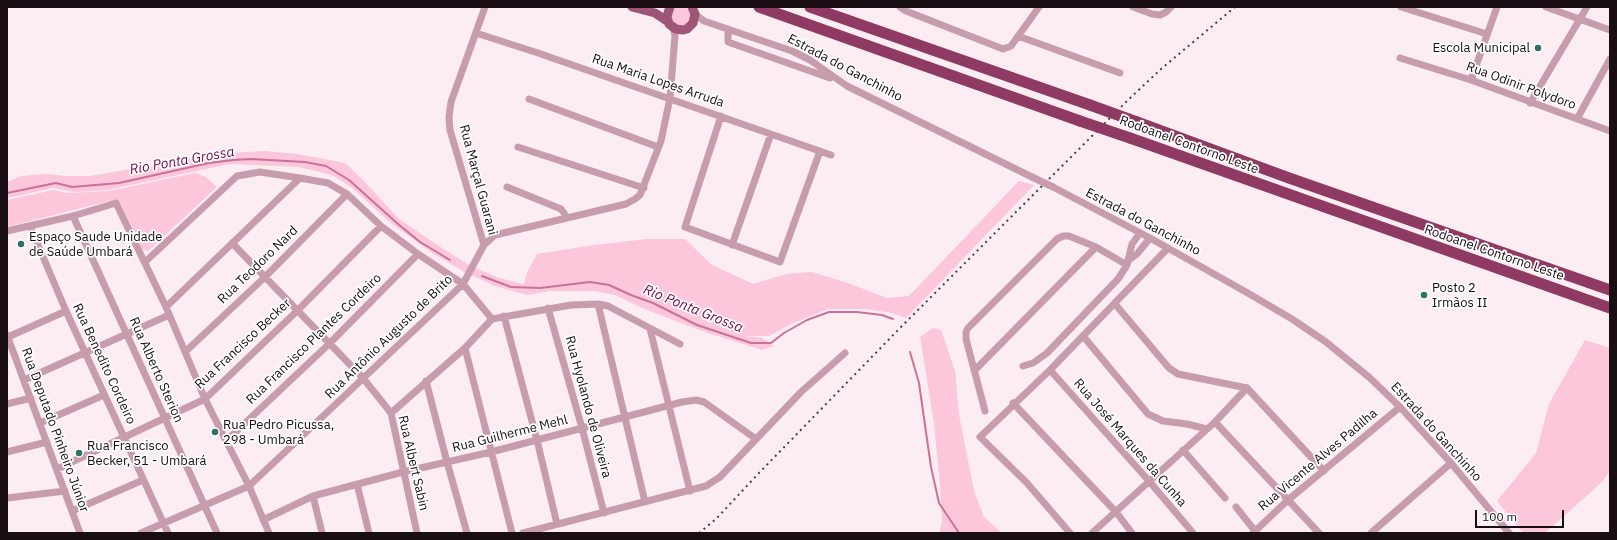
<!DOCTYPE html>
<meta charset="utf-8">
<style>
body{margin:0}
#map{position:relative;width:1617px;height:540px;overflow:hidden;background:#fbedf2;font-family:"IBM Plex Sans",sans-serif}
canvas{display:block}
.frame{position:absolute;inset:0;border:8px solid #190e13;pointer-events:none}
.scale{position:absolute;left:1475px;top:510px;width:89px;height:18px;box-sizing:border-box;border:2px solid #190e13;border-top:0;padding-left:5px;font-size:12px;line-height:14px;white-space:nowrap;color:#190e13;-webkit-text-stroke:3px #fff;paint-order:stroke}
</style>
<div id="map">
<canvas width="1617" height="540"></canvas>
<div class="frame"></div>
<div class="scale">100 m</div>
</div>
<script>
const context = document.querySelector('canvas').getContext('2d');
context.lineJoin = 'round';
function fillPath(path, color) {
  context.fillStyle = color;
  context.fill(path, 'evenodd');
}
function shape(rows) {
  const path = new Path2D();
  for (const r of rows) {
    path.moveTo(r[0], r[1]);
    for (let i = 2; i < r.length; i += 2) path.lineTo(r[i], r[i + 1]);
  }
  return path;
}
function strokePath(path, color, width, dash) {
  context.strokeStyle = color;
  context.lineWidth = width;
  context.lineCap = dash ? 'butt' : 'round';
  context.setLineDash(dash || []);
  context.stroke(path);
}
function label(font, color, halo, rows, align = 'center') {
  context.font = font + ' "IBM Plex Sans",sans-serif';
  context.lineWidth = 3.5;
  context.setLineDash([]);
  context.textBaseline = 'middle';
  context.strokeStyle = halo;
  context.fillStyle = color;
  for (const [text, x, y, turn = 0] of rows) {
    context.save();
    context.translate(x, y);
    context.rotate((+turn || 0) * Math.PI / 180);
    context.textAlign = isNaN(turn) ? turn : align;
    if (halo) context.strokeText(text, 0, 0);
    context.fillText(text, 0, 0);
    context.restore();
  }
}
fillPath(shape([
 [673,7,688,7,690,9,691,20,683,27,672,24,669,13],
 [265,151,297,154,345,163,363,180,399,219,439,246,469,265,499,278,524,284,527,273,537,254,594,245,647,239,685,239,712,265,753,284,786,274,812,272,848,283,887,298,909,296,1019,181,1034,185,906,318,892,313,866,309,828,309,791,324,769,336,745,336,762,338,774,346,762,350,705,332,642,308,615,295,595,291,550,291,527,295,495,286,463,271,434,254,392,224,351,187,332,175,299,167,230,164,107,190,76,192,53,188,7,198,7,182,21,176,46,174,66,176,90,176,226,153],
 [195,173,206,177,217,187,148,251,142,249,122,206,118,201,109,201,7,227,7,200,53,190,68,193,109,191],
 [933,328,941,330,955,371,959,415,974,491,984,517,1002,533,939,533,942,521,940,484,934,423,920,337],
 [1585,340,1610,348,1610,471,1602,482,1545,533,1523,533,1497,501,1536,453,1549,404]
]), '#fcc6db');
strokePath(shape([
 [7,193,56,183,72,187,119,183,209,163,233,160,251,159,305,162,326,166,349,180,398,224,420,242,450,260],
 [482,276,511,287,540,288,590,282,609,285,631,295,653,303,697,325,751,343,771,343,784,333,807,320,829,312,857,312,882,315,893,319],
 [910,352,919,383,931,467,939,503,959,533]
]), '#cb7199', 2);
strokePath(shape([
 [900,7,906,11,1003,49,1011,46,1039,7],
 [1133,7,1152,14,1160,15,1166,12,1171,7],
 [1401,7,1487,34],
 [1546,7,1610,30],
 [695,14,704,21,792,51,810,60,847,86,1034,178],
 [728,29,728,42,830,78],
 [476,33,538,53,831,155],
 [1018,36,1120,73],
 [1400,58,1471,80,1610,131],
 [1471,80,1497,7],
 [529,99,658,147],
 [1530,103,1587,7],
 [721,116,685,227,780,262,820,151],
 [1577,119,1610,59],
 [518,147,644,188],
 [507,187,561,209,564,213,566,217],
 [1053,187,1150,238,1246,292,1292,319,1326,342,1370,378,1400,407,1451,463,1509,533],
 [73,216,217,533],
 [30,226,66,311,168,533],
 [7,231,73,216,116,203,166,307,205,399,249,486,269,533],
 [232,243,363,378,391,413,417,533],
 [484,245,450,130,449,117,451,102,485,7],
 [732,245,771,134],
 [1129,260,1137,254,1150,238],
 [145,262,237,176,260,172,300,178,328,183,347,194,381,226,418,254,463,284,492,319,571,305,598,304,608,306,680,344],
 [598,304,645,502],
 [1115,304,1169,368,1178,374,1247,388,1324,471],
 [166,307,300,178],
 [548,308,582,428,604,513],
 [504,316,537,440,557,524],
 [650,329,690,491],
 [7,335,80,533],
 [1083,336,1148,414,1163,421,1187,424,1207,429],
 [8,337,66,311],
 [465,348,512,533],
 [185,352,265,277,347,194],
 [1023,366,1033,363,1047,353,1118,279,1127,265,1132,244,1140,233],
 [975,370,1096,247],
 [1050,370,1149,481,1193,533],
 [24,380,169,315],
 [426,381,447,462,467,533],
 [1013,403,1116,512,1132,533],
 [7,404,31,398],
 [985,411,966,339,966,332,968,328,1057,239,1063,236,1069,236,1096,247,1127,265],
 [391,413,465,348,492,319],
 [1215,422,1319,533],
 [40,423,104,395],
 [226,441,329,344,418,254],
 [1183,450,1225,498],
 [7,452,47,442],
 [57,469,205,399,297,311,381,226],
 [357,484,369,533],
 [313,496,322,533],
 [7,498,65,491],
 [1236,507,1255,531],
 [72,511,143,480],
 [263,520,313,496,403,472,491,452,682,402,696,400,704,402,756,439],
 [141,533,249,486,463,284,484,245,495,235,626,204,635,199,640,195,661,141,670,98,675,35,673,28],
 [523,533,706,486,720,477,801,392,845,353],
 [1070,533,1027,483,980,437,1050,370,1168,248],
 [1092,533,1215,422,1247,388],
 [1253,533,1288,500,1400,407],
 [1371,533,1451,463]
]), '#c79dae', 7);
strokePath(shape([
 [632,7,655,13,667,21],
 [670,7,667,16,669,24,676,29,683,30,687,29,693,23,695,14,692,7]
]), '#9e5576', 9);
strokePath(shape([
 [759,7,1080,121],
 [810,7,1090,105],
 [1137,122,1289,178,1610,290],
 [1130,138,1610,308]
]), '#8e3a62', 11);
strokePath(shape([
 [699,533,716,519,758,474,900,328,1128,100,1161,69,1235,7]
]), '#4c4045', 2, [2, 4]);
strokePath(shape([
 [1034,178,1053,187]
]), '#c79dae', 7);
strokePath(shape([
 [1090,105,1137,122],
 [1080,121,1130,138]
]), '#8e3a62', 11);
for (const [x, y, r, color] of [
 [1538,48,4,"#2d7266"],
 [21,244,4,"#2d7266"],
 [1424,295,4,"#2d7266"],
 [215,432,4,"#2d7266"],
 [79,453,4,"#2d7266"]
]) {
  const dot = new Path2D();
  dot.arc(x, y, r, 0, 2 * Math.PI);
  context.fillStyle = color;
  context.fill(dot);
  strokePath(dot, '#fff', 1.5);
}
label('13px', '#190e13', '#fff', [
 ["Escola Municipal",1530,48,"right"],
 ["Espaço Saude Unidade",29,237],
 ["de Saúde Umbará",29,252],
 ["Posto 2",1432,288],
 ["Irmãos II",1432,303],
 ["Rua Pedro Picussa,",223,425],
 ["298 - Umbará",223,440],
 ["Rua Francisco",87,446],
 ["Becker, 51 - Umbará",87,461]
], 'left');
label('13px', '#190e13', '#fff', [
 ["Estrada do Ganchinho",845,68,28],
 ["Rua Maria Lopes Arruda",658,81,19],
 ["Rua Odinir Polydoro",1521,86,20],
 ["Rodoanel Contorno Leste",1189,145,20],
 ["Rua Marçal Guarani",478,180,75],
 ["Estrada do Ganchinho",1143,222,28],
 ["Rodoanel Contorno Leste",1494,253,19],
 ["Rua Teodoro Nard",258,265,-44],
 ["Rua Antônio Augusto de Brito",389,337,-44],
 ["Rua Francisco Plantes Cordeiro",314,339,-44],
 ["Rua Francisco Becker",243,344,-43],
 ["Rua Benedito Cordeiro",104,364,65],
 ["Rua Alberto Sterion",156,370,66],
 ["Rua Hyolando de Oliveira",588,407,75],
 ["Rua Deputado Pinheiro Júnior",55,430,70],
 ["Estrada do Ganchinho",1436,432,48],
 ["Rua Guilherme Mehl",510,434,-14],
 ["Rua José Marques da Cunha",1130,443,49],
 ["Rua Vicente Alves Padilha",1318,460,-40],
 ["Rua Albert Sabin",413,463,77]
]);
label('italic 14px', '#780649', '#fff', [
 ["Rio Ponta Grossa",182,161,-10],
 ["Rio Ponta Grossa",693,309,22]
]);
</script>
